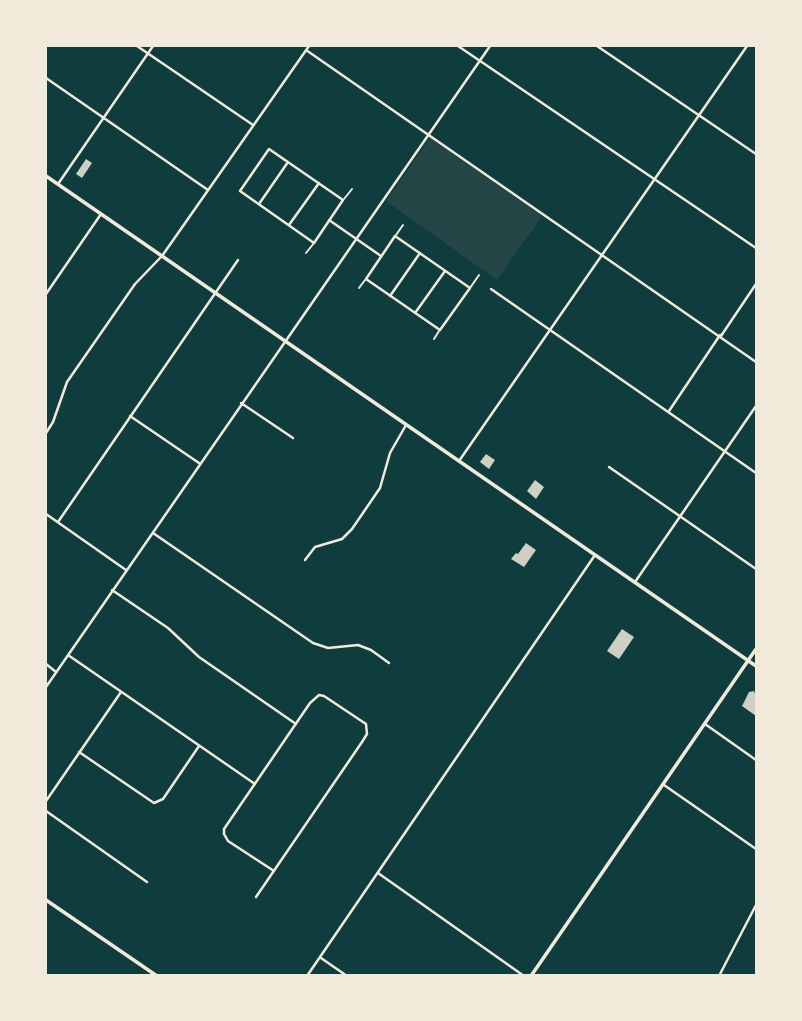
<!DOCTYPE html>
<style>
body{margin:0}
#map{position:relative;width:802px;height:1021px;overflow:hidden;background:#0f3d3e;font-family:"PT Sans Narrow",sans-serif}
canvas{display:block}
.frame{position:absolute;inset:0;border:47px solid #f1e9da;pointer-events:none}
</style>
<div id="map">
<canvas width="802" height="1021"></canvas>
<div class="frame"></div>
</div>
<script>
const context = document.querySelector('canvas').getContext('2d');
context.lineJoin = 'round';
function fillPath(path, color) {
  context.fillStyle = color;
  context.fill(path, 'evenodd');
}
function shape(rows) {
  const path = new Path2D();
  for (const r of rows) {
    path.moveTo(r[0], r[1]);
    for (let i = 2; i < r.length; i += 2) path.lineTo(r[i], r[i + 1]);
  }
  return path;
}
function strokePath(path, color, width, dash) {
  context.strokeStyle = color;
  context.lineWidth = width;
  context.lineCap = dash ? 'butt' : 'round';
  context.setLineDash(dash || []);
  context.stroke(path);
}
fillPath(shape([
 [430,138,542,216,497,280,386,201]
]), '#244646');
fillPath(shape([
 [86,159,92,163,82,178,76,174],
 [486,454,495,460,489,469,480,462],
 [535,480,544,487,536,499,527,491],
 [526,543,536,550,524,567,511,559,516,553,518,554],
 [622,629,634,637,619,659,607,651],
 [754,691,756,696,756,716,742,706,749,692]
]), '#cfcfc3');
strokePath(shape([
 [344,199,352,189],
 [396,235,403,225],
 [306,253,314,243],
 [359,288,365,280],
 [470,288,479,275],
 [434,339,439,331]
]), '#f1e9da', 2);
strokePath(shape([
 [137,46,253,125],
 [458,46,756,248],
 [597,46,756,154],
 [306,50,756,362],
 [46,78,208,190],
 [269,149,343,200,314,243,240,191,269,149],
 [58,184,153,46],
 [259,204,288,162],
 [329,220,381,256],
 [289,225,319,183],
 [395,236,470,288,440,330,366,279,395,236],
 [491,289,756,473],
 [46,294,101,214],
 [390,296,420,253],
 [415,313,445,271],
 [721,336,756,284],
 [241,403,293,438],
 [669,411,720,335],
 [130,416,199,463],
 [46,433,53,422,67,382,135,284,162,256,309,46],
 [459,461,747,46],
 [609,467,756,569],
 [46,514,126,570],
 [58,522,238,260],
 [153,533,313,643,328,648,358,645,371,650,389,663],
 [305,560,315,547,342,539,352,529,380,488,390,453,406,425],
 [635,582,756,406],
 [112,590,168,628,199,657,296,724],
 [68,655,255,784],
 [46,664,56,672],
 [46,687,490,46],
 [705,724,756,760],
 [79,752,154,803,163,799,199,746],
 [664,785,756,849],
 [46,801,121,692],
 [46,811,147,882],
 [378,873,524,976],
 [256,897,362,742,367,734,366,724,324,696,319,695,310,703,224,829,224,834,228,841,274,871],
 [321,958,347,976],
 [307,976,595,555],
 [719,976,756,905]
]), '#f1e9da', 2.5);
strokePath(shape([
 [46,900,157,976]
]), '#f1e9da', 3.5);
strokePath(shape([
 [46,176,756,666],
 [531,976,756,649]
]), '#f1e9da', 3.5);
</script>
